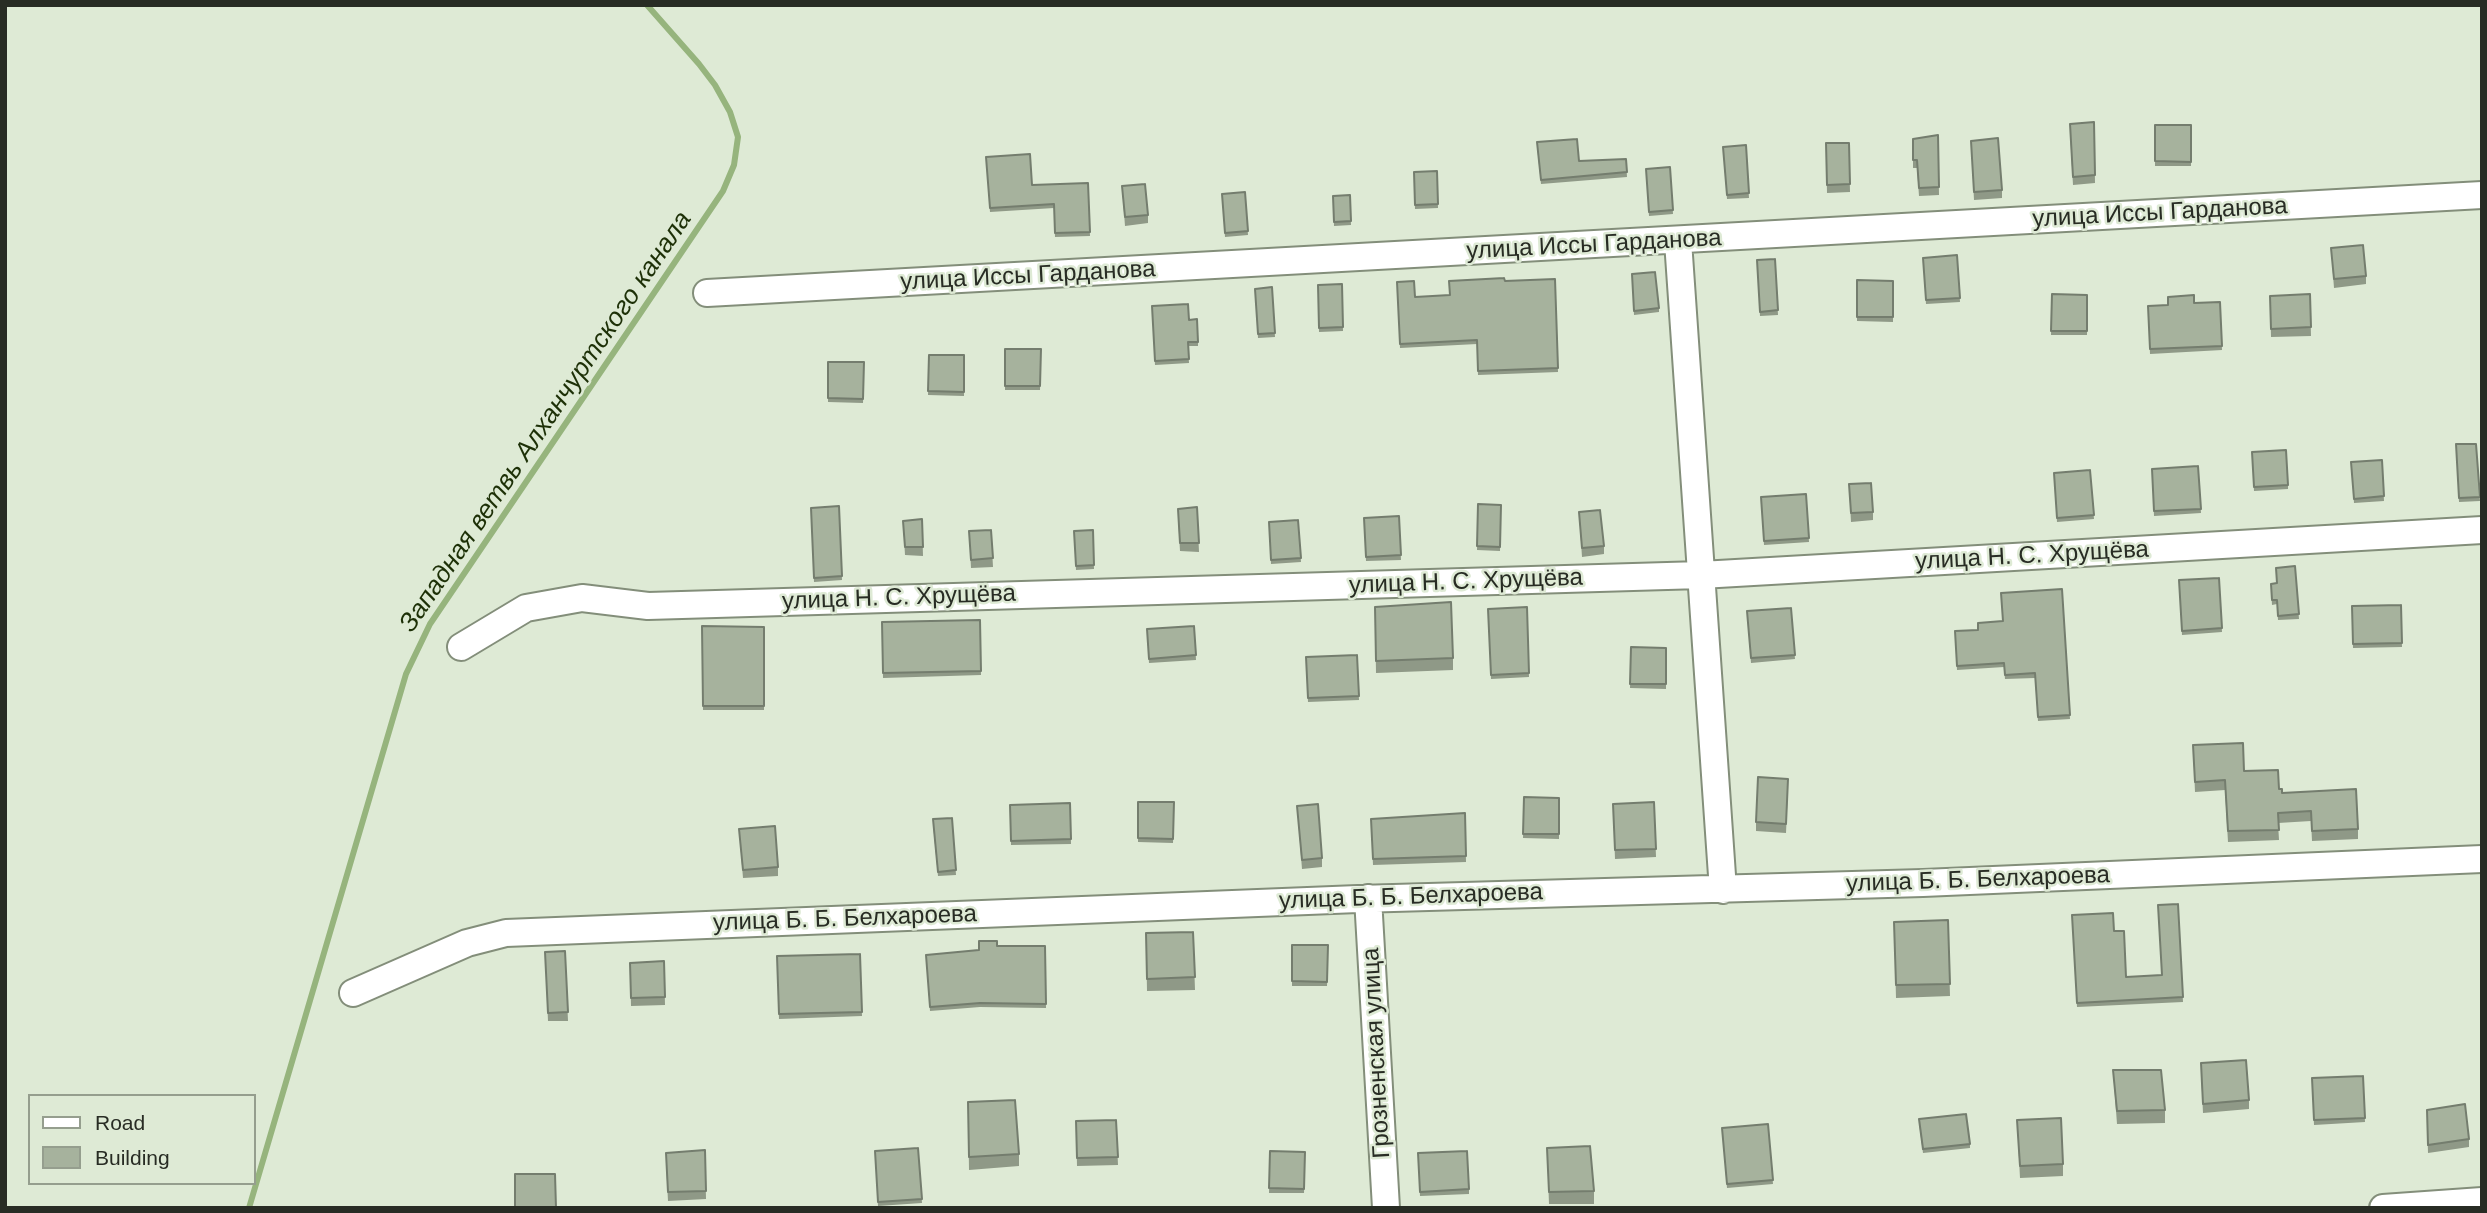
<!DOCTYPE html>
<meta charset="utf-8">
<style>
body{margin:0}
#map{position:relative;width:2487px;height:1213px;overflow:hidden;background:#deead5;font-family:Arial,sans-serif}
canvas{display:block}
.frame{position:absolute;inset:0;border:7px solid #282c24;pointer-events:none}
.legend{position:absolute;left:28px;top:1094px;width:228px;height:91px;box-sizing:border-box;background:#deead5;border:2px solid #959e8e;margin:0;padding:9px 12px;list-style:none;font-size:21px;color:#282c24}
.legend li{display:flex;align-items:center;gap:14px;height:35px}
.legend b{width:35px;border:2px solid #959e8e}
</style>
<div id="map">
<canvas width="2487" height="1213"></canvas>
<div class="frame"></div>
<ul class="legend">
<li><b style="height:9px;background:#fff"></b>Road</li>
<li><b style="height:19px;background:#a6b29d"></b>Building</li>
</ul>
</div>
<script>
const context = document.querySelector('canvas').getContext('2d');
context.lineJoin = 'round';
function shape(rows) {
  const path = new Path2D();
  for (const r of rows) {
    path.moveTo(r[0], r[1]);
    for (let i = 2; i < r.length; i += 2) path.lineTo(r[i], r[i + 1]);
  }
  return path;
}
function strokePath(path, color, width, dash) {
  context.strokeStyle = color;
  context.lineWidth = width;
  context.lineCap = dash ? 'butt' : 'round';
  context.setLineDash(dash || []);
  context.stroke(path);
}
function fillPath(path, color) {
  context.fillStyle = color;
  context.fill(path, 'evenodd');
}
function label(font, color, halo, rows, align = 'center') {
  context.font = font + ' Arial,sans-serif';
  context.lineWidth = 5;
  context.setLineDash([]);
  context.textBaseline = 'middle';
  context.strokeStyle = halo;
  context.fillStyle = color;
  for (const [text, x, y, turn = 0] of rows) {
    context.save();
    context.translate(x, y);
    context.rotate((+turn || 0) * Math.PI / 180);
    context.textAlign = isNaN(turn) ? turn : align;
    if (halo) context.strokeText(text, 0, 0);
    context.fillText(text, 0, 0);
    context.restore();
  }
}
strokePath(shape([
 [249,1208,406,674,430,624,723,191,734,165,738,137,730,112,715,85,699,64,647,5]
]), '#96b47d', 6);
const minor = shape([
 [1678,241,1723,890],
 [707,293,2482,195],
 [461,647,526,608,582,598,648,606,1701,575,2482,530],
 [1368,898,1386,1208],
 [353,993,467,943,506,933,1358,899,1923,883,2482,859],
 [2383,1208,2482,1201]
]);
strokePath(minor, '#838e7a', 30);
strokePath(minor, '#fff', 26);
fillPath(shape([
 [2094,122,2095,183,2073,185,2070,133],
 [2155,125,2191,125,2191,166,2155,166],
 [1938,135,1939,195,1919,196,1917,168,1913,168,1913,139],
 [1971,141,2002,190,2002,198,1974,200],
 [1826,143,1849,143,1850,192,1827,193],
 [1746,145,1749,198,1727,199,1723,147],
 [1537,146,1579,161,1626,159,1627,177,1541,184],
 [986,157,1032,185,1088,183,1090,236,1055,237,1054,208,990,212],
 [1670,167,1673,214,1649,216,1646,169],
 [1437,171,1438,208,1415,209,1414,172],
 [1122,186,1148,215,1148,223,1125,226],
 [1245,192,1248,235,1225,237,1222,194],
 [1350,195,1351,225,1334,226,1333,196],
 [2331,248,2366,276,2366,284,2334,288],
 [1957,255,1960,302,1926,304,1923,258],
 [1775,259,1778,315,1760,316,1757,260],
 [1632,274,1659,308,1659,312,1634,315],
 [1555,279,1558,372,1478,375,1477,344,1400,348,1397,282,1415,297,1449,295,1505,281],
 [1857,280,1893,281,1893,322,1857,321],
 [1342,284,1343,331,1319,332,1318,285],
 [1272,287,1275,337,1258,338,1255,289],
 [2052,294,2087,295,2087,335,2051,335],
 [2310,294,2311,336,2271,337,2270,296],
 [2220,302,2222,350,2150,354,2148,306],
 [1152,306,1189,320,1198,342,1198,346,1188,346,1189,363,1155,365],
 [1005,349,1041,349,1040,390,1005,390],
 [929,355,964,355,964,396,928,395],
 [828,362,864,362,863,403,828,402],
 [2456,444,2476,444,2480,501,2459,502],
 [2252,452,2288,485,2288,489,2254,491],
 [2382,460,2384,501,2354,503,2351,462],
 [2198,466,2201,513,2154,516,2152,469],
 [2090,470,2094,519,2057,522,2054,473],
 [1849,484,1873,512,1873,520,1851,522],
 [1806,494,1809,542,1764,545,1761,497],
 [1478,504,1501,505,1500,551,1477,550],
 [839,506,842,580,814,582,811,508],
 [1197,507,1199,552,1180,551,1178,517],
 [1579,512,1604,546,1604,554,1582,557],
 [1399,516,1401,560,1366,561,1364,518],
 [922,519,923,556,905,555,903,521],
 [1298,520,1301,562,1271,564,1269,522],
 [991,530,993,567,971,568,969,531],
 [1093,530,1094,569,1076,570,1074,531],
 [2295,566,2299,619,2278,620,2277,604,2272,605,2271,588],
 [2219,578,2222,632,2182,635,2179,580],
 [2062,589,2070,719,2038,721,2035,678,2005,679,2004,667,1957,670,1955,631,1978,630,2003,621],
 [2401,605,2402,647,2353,648,2352,606],
 [1375,607,1453,658,1453,670,1376,673],
 [1527,607,1529,677,1491,679,1488,609],
 [1791,608,1795,659,1751,663,1747,611],
 [980,620,981,675,883,678,882,622],
 [702,626,764,627,764,710,703,710],
 [1194,626,1196,660,1149,663,1147,629],
 [1631,647,1666,648,1666,689,1630,688],
 [1357,655,1359,700,1308,702,1306,657],
 [2193,745,2279,789,2282,793,2358,829,2358,839,2312,841,2311,821,2278,823,2279,840,2228,842,2225,790,2195,792],
 [1788,788,1786,833,1756,831,1756,822],
 [1524,797,1559,798,1559,839,1523,838],
 [1138,802,1174,802,1173,843,1138,842],
 [1654,802,1656,857,1615,859,1613,804],
 [1070,803,1071,844,1011,845,1010,805],
 [1297,806,1322,858,1322,867,1302,869],
 [1465,813,1466,862,1373,865,1371,819],
 [952,818,956,875,938,876,933,824],
 [739,829,778,867,778,876,743,878],
 [2178,904,2183,1002,2077,1007,2072,915,2114,931,2126,977,2162,975],
 [1948,920,1950,996,1896,998,1894,922],
 [1193,932,1195,990,1147,991,1146,933],
 [1292,945,1328,945,1327,986,1292,986],
 [997,946,1045,946,1046,1008,980,1007,930,1011,926,955,979,950],
 [565,951,568,1021,548,1021,545,952],
 [860,954,862,1016,779,1019,777,956],
 [664,961,665,1005,631,1006,630,963],
 [2113,1070,2165,1110,2165,1123,2117,1124],
 [2201,1071,2249,1100,2249,1109,2203,1113],
 [2363,1076,2365,1122,2314,1125,2312,1078],
 [968,1102,1019,1154,1019,1166,969,1170],
 [2427,1118,2469,1139,2469,1147,2428,1153],
 [1116,1120,1118,1165,1077,1166,1076,1121],
 [2017,1120,2063,1164,2063,1176,2020,1178],
 [1919,1123,1970,1144,1970,1148,1923,1153],
 [1768,1124,1773,1184,1727,1188,1722,1128],
 [918,1148,922,1203,878,1206,875,1151],
 [1547,1148,1594,1191,1594,1204,1549,1204],
 [705,1150,706,1199,668,1201,666,1162],
 [1270,1151,1305,1152,1304,1193,1269,1193],
 [1418,1153,1469,1189,1469,1194,1420,1196]
]), '#8f9987');
const building = shape([
 [2094,122,2095,175,2073,177,2070,124,2094,122],
 [2155,125,2191,125,2191,162,2155,161,2155,125],
 [1938,135,1939,187,1919,188,1917,160,1913,160,1913,139,1938,135],
 [1998,138,2002,190,1974,192,1971,141,1998,138],
 [1577,139,1579,161,1626,159,1627,172,1541,180,1537,142,1577,139],
 [1826,143,1849,143,1850,184,1827,185,1826,143],
 [1746,145,1749,193,1727,195,1723,147,1746,145],
 [1030,154,1032,185,1088,183,1090,232,1055,233,1054,204,990,208,986,157,1030,154],
 [1670,167,1673,210,1649,212,1646,169,1670,167],
 [1437,171,1438,204,1415,205,1414,172,1437,171],
 [1145,184,1148,215,1125,217,1122,186,1145,184],
 [1245,192,1248,231,1225,233,1222,194,1245,192],
 [1350,195,1351,221,1334,222,1333,196,1350,195],
 [2363,245,2366,276,2334,279,2331,248,2363,245],
 [1957,255,1960,298,1926,300,1923,258,1957,255],
 [1775,259,1778,310,1760,312,1757,260,1775,259],
 [1655,272,1659,308,1634,311,1632,274,1655,272],
 [1504,278,1505,281,1555,279,1558,368,1478,371,1477,340,1400,344,1397,282,1414,281,1415,297,1450,295,1449,281,1504,278],
 [1857,280,1893,281,1893,317,1857,317,1857,280],
 [1342,284,1343,327,1319,328,1318,285,1342,284],
 [1272,287,1275,333,1258,334,1255,289,1272,287],
 [2052,294,2087,295,2087,331,2051,331,2052,294],
 [2310,294,2311,327,2271,329,2270,296,2310,294],
 [2194,295,2194,303,2220,302,2222,346,2150,349,2148,306,2168,305,2168,297,2194,295],
 [1188,304,1189,320,1197,319,1198,342,1188,342,1189,359,1155,361,1152,306,1188,304],
 [1005,349,1041,349,1040,386,1005,386,1005,349],
 [929,355,964,355,964,392,928,391,929,355],
 [828,362,864,362,863,399,828,398,828,362],
 [2456,444,2476,444,2480,497,2459,498,2456,444],
 [2286,450,2288,485,2254,487,2252,452,2286,450],
 [2382,460,2384,496,2354,499,2351,462,2382,460],
 [2198,466,2201,509,2154,511,2152,469,2198,466],
 [2090,470,2094,515,2057,518,2054,473,2090,470],
 [1871,483,1873,512,1851,513,1849,484,1871,483],
 [1806,494,1809,538,1764,541,1761,497,1806,494],
 [1478,504,1501,505,1500,547,1477,546,1478,504],
 [839,506,842,576,814,578,811,508,839,506],
 [1197,507,1199,543,1180,543,1178,509,1197,507],
 [1600,510,1604,546,1582,548,1579,512,1600,510],
 [1399,516,1401,555,1366,557,1364,518,1399,516],
 [922,519,923,547,905,547,903,521,922,519],
 [1298,520,1301,558,1271,560,1269,522,1298,520],
 [991,530,993,558,971,560,969,531,991,530],
 [1093,530,1094,565,1076,566,1074,531,1093,530],
 [2295,566,2299,614,2278,616,2277,600,2272,600,2271,584,2277,583,2276,568,2295,566],
 [2219,578,2222,628,2182,631,2179,580,2219,578],
 [2062,589,2070,715,2038,717,2035,673,2005,675,2004,663,1957,666,1955,631,1978,630,1978,623,2003,621,2001,593,2062,589],
 [1451,602,1453,658,1376,661,1375,607,1451,602],
 [2401,605,2402,643,2353,644,2352,606,2401,605],
 [1527,607,1529,673,1491,675,1488,609,1527,607],
 [1791,608,1795,655,1751,658,1747,611,1791,608],
 [980,620,981,671,883,673,882,622,980,620],
 [702,626,764,627,764,706,703,706,702,626],
 [1194,626,1196,655,1149,659,1147,629,1194,626],
 [1631,647,1666,648,1666,684,1630,684,1631,647],
 [1357,655,1359,696,1308,698,1306,657,1357,655],
 [2243,743,2244,771,2278,770,2279,789,2282,789,2282,793,2356,789,2358,829,2312,831,2311,811,2278,813,2279,830,2228,831,2225,780,2195,782,2193,745,2243,743],
 [1758,777,1788,779,1786,824,1756,822,1758,777],
 [1524,797,1559,798,1559,834,1523,834,1524,797],
 [1138,802,1174,802,1173,839,1138,838,1138,802],
 [1654,802,1656,849,1615,850,1613,804,1654,802],
 [1070,803,1071,839,1011,841,1010,805,1070,803],
 [1318,804,1322,858,1302,860,1297,806,1318,804],
 [1465,813,1466,856,1373,859,1371,819,1465,813],
 [952,818,956,870,938,872,933,819,952,818],
 [775,826,778,867,743,870,739,829,775,826],
 [2178,904,2183,997,2077,1003,2072,915,2113,913,2114,931,2124,931,2126,977,2162,975,2158,905,2178,904],
 [1948,920,1950,984,1896,985,1894,922,1948,920],
 [1193,932,1195,977,1147,979,1146,933,1193,932],
 [979,941,997,941,997,946,1045,946,1046,1004,980,1003,930,1007,926,955,979,950,979,941],
 [1292,945,1328,945,1327,982,1292,981,1292,945],
 [565,951,568,1012,548,1013,545,952,565,951],
 [860,954,862,1012,779,1014,777,956,860,954],
 [664,961,665,997,631,998,630,963,664,961],
 [2246,1060,2249,1100,2203,1104,2201,1063,2246,1060],
 [2113,1070,2161,1070,2165,1110,2117,1111,2113,1070],
 [2363,1076,2365,1118,2314,1120,2312,1078,2363,1076],
 [1015,1100,1019,1154,969,1157,968,1102,1015,1100],
 [2465,1104,2469,1139,2428,1145,2427,1110,2465,1104],
 [1966,1114,1970,1144,1923,1149,1919,1119,1966,1114],
 [2061,1118,2063,1164,2020,1166,2017,1120,2061,1118],
 [1116,1120,1118,1157,1077,1158,1076,1121,1116,1120],
 [1768,1124,1773,1180,1727,1184,1722,1128,1768,1124],
 [1590,1146,1594,1191,1549,1192,1547,1148,1590,1146],
 [918,1148,922,1199,878,1202,875,1151,918,1148],
 [705,1150,706,1191,668,1192,666,1153,705,1150],
 [1270,1151,1305,1152,1304,1189,1269,1188,1270,1151],
 [1467,1151,1469,1189,1420,1192,1418,1153,1467,1151],
 [515,1174,555,1174,556,1208,515,1208,515,1174]
]);
fillPath(building, '#a6b29d');
strokePath(building, '#747d6e', 2);
label('24px', '#282c24', '#deead5', [
 ["улица Иссы Гарданова",2160,213,-3],
 ["улица Иссы Гарданова",1594,245,-3],
 ["улица Иссы Гарданова",1028,276,-3],
 ["улица Н. С. Хрущёва",2032,556,-3],
 ["улица Н. С. Хрущёва",1466,582,-2],
 ["улица Н. С. Хрущёва",899,598,-2],
 ["улица Б. Б. Белхароева",1978,880,-2],
 ["улица Б. Б. Белхароева",1411,897,-2],
 ["улица Б. Б. Белхароева",845,919,-2],
 ["Грозненская улица",1377,1053,-93]
]);
label('italic 26px', '#1d3007', '#deead5', [
 ["Западная ветвь Алханчуртского канала",546,422,-56]
]);
</script>
